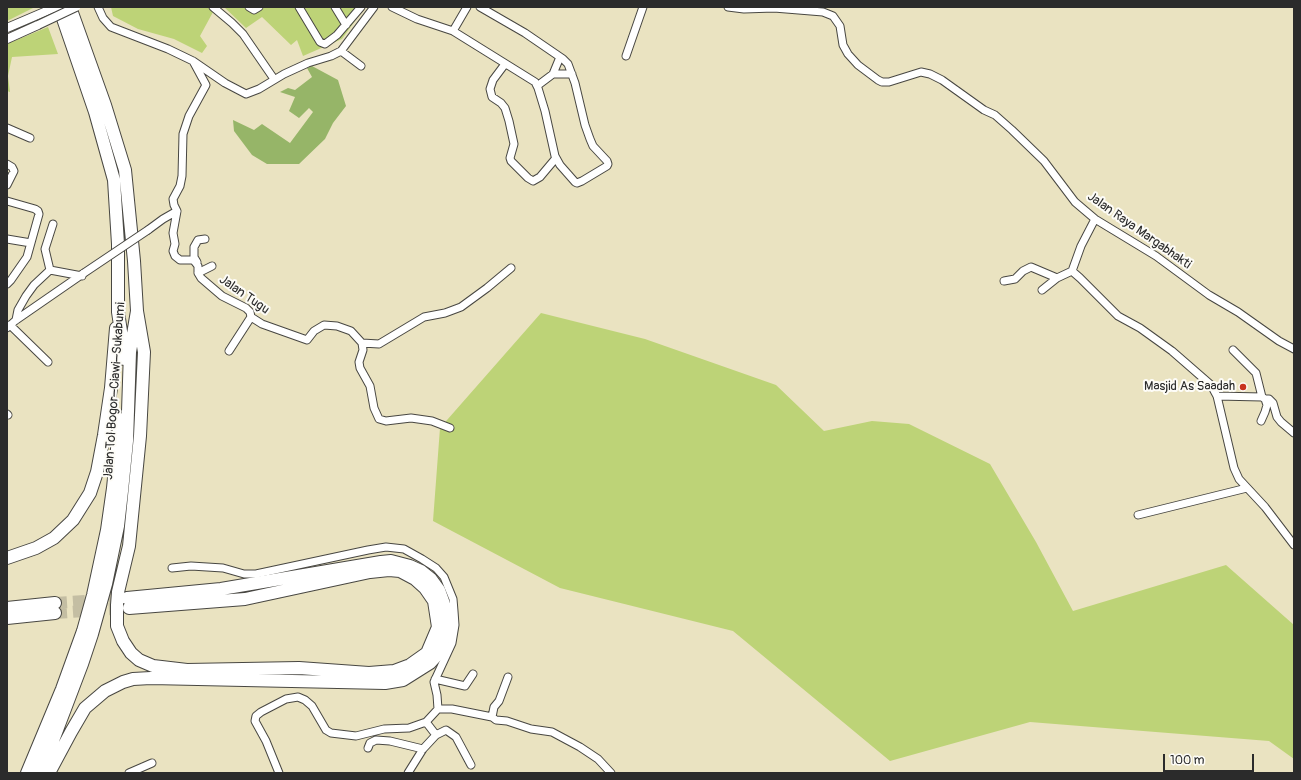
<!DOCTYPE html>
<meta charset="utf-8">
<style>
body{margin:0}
#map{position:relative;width:1301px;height:780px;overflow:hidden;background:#eae3c1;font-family:Pangolin,sans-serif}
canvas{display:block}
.frame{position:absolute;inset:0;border:8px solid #2b2b2b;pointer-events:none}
.scale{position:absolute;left:1163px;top:754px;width:91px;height:18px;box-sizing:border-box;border:2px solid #2b2b2b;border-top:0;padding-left:5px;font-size:12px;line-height:14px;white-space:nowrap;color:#2b2b2b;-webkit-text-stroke:3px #fdfcf7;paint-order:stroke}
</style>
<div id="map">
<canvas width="1301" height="780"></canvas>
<div class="frame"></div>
<div class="scale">100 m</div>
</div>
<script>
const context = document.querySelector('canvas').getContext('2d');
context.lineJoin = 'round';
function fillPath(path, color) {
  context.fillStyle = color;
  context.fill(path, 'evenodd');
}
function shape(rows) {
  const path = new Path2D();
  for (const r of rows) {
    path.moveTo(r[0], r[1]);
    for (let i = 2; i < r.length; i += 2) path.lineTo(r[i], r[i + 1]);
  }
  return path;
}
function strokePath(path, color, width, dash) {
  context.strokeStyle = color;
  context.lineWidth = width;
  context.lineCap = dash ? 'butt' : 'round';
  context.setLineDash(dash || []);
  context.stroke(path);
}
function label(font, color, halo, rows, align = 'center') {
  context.font = font + ' Pangolin,sans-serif';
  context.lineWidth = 4;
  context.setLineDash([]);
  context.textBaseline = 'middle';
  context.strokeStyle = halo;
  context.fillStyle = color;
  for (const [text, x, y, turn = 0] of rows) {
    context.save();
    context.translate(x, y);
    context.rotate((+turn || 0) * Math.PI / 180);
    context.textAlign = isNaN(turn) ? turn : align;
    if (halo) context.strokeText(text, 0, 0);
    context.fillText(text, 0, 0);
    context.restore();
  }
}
fillPath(shape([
 [7,7,35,7,7,21],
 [111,7,208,7,213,12,200,36,207,46,202,53,174,39,138,29,113,16],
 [224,7,365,7,342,39,303,56,297,40,291,45,262,17,246,28],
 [48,27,58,54,12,57,8,76,10,92,7,91,7,44],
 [541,313,645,339,776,385,824,431,872,421,909,424,990,464,1036,542,1073,611,1226,565,1294,625,1294,759,1269,741,1030,722,890,761,733,631,560,588,433,521,440,428]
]), '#bdd377');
fillPath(shape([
 [312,66,338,80,346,106,333,123,325,139,299,164,267,164,252,155,234,131,233,120,254,130,262,124,290,143,313,112,309,108,299,118,289,111,295,97,280,92,288,88,295,90,312,77,307,68]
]), '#96b568');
strokePath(shape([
 [55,603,127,598],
 [55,613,126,608]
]), '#c4bea3', 12, [12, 6]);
const minor = shape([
 [98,7,103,18,111,27,168,49,193,61,225,83,246,94,259,89,284,74,308,63,331,56,341,51,374,7],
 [213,7,232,23,243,34,274,79],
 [249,7,254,10,259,7],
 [299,7,320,42,325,44,337,35,361,7],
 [335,7,346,25],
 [392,7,417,19,453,31,535,82,538,88,545,111,555,156,560,165,575,182,577,183,582,181,607,166,608,164,607,161,593,146,590,139,585,125,575,83,568,64,563,59,525,33,480,7],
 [728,7,744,9,774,8,823,12,833,16,840,26,843,45,848,54,858,65,878,80,882,82,889,82,921,72,930,74,942,80,984,110,995,115,1012,130,1044,161,1075,202,1095,219,1156,256,1209,295,1238,312,1279,341,1294,349],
 [453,31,467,7],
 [341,51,361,66],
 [626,56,643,7],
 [193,61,206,85,189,116,183,134,182,176,180,186,173,199,174,205,177,211,173,233,175,244,173,251,175,256,180,260,193,260,195,262,198,266,198,273,201,278,222,296,246,308,250,312,251,317,262,324,307,340,314,331,324,325,337,326,351,331,362,343,363,350,359,362,360,368,370,386,374,408,379,419,386,421,411,418,432,421,450,428],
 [505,64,493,80,490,89,492,97,501,103,505,108,509,121,514,144,510,158,511,161,528,178,533,181,540,177,556,158],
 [553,74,572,74],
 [537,86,553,74,560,57],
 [7,128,30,138],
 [7,164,12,167,14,171,7,185],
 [7,201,35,209,38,211,39,214,27,257,11,280,7,284],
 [1095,219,1081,246,1072,271,1080,278,1118,316,1140,328,1172,351,1211,385,1217,396,1234,468,1239,479,1265,507,1294,545],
 [53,224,45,249,50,270,82,276],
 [148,230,163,219,177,211],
 [7,239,31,243],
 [197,262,194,257,194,247,198,240,205,239],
 [198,273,212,266],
 [1004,281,1015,279,1023,271,1031,267,1057,278],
 [1042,290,1057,278,1072,271],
 [16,320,18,310,26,296,34,285,50,270],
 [10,325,48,362],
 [7,328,16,320,84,273],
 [362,343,379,344,424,317,445,313,461,307,487,288,511,268],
 [1233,350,1256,373,1262,397],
 [229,351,251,317],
 [1217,396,1262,397,1265,399,1267,405,1265,412,1261,421],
 [1265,399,1269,399,1273,403,1277,417,1281,422,1294,433],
 [7,414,8,415],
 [1138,515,1247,488],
 [172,568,191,566,223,568,244,574,256,574,368,550,386,547,404,549,422,559,436,568,444,577,453,599,454,611,455,625,452,643,434,682,437,695,438,709],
 [435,679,465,686,473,674],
 [492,717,494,707,499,701,508,677],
 [436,735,446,730,456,737,471,765],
 [368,748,370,743,376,740,390,741,423,749],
 [129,773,152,763],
 [279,773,266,741,255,721,256,716,261,712,286,699,298,697,305,700,312,706,326,730,331,733,356,736,384,729,409,728,426,722],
 [408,773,423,749,436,735,426,722,438,709,452,709,492,717,496,720,507,721,531,729,552,732,580,747,598,759,611,773]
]);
const tertiary = shape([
 [7,28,56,7],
 [7,39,38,25]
]);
const motorway = shape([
 [59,7,95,112,114,180,118,244,118,312,124,351,124,359],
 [7,558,36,548,54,538,73,520,90,493,97,472,104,435,111,388,116,328],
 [7,608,55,603],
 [129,608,245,599,370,572,389,570,400,571,415,579,425,588,434,601,438,627,427,653,410,665,394,671,369,673,299,668,187,670,153,666,139,660,131,653,123,641,117,626,117,605,118,592,129,546,140,436,144,352,137,311],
 [7,618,55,613],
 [27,773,62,689,83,631,93,595,107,530,113,488,120,419],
 [38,773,52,743,82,664,92,634,106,584,118,526,122,491,127,441,130,352,137,311,134,261,125,170,105,105,70,7],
 [49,773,71,732,85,708,105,691,123,682,133,679,151,678,385,683,403,680,430,663,440,652,447,628,447,614,443,601,439,590,431,579,421,571,410,566,391,561,381,562,221,589,127,598]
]);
strokePath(minor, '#484742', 9);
strokePath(tertiary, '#484742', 10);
strokePath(motorway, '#484742', 14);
strokePath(minor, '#fff', 7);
strokePath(tertiary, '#fff', 8);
strokePath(motorway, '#fff', 12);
const minorBridge = shape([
 [84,273,148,230]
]);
const tertiaryBridge = shape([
 [38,25,76,7]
]);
strokePath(minorBridge, '#484742', 9, []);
strokePath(tertiaryBridge, '#484742', 10, []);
strokePath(minorBridge, '#fff', 7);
strokePath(tertiaryBridge, '#fff', 8);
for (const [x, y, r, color] of [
 [1243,387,4,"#c8321e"]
]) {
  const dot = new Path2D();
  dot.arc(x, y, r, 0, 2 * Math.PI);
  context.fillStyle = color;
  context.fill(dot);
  strokePath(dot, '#fdfcf7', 1.5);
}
label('13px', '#2b2b2b', '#fdfcf7', [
 ["Jalan Raya Margabhakti",1139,231,35],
 ["Jalan Tugu",244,295,35],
 ["Jalan Tol Bogor–Ciawi–Sukabumi",115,391,-86]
]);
label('13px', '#2b2b2b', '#fdfcf7', [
 ["Masjid As Saadah",1235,387]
], 'right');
</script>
